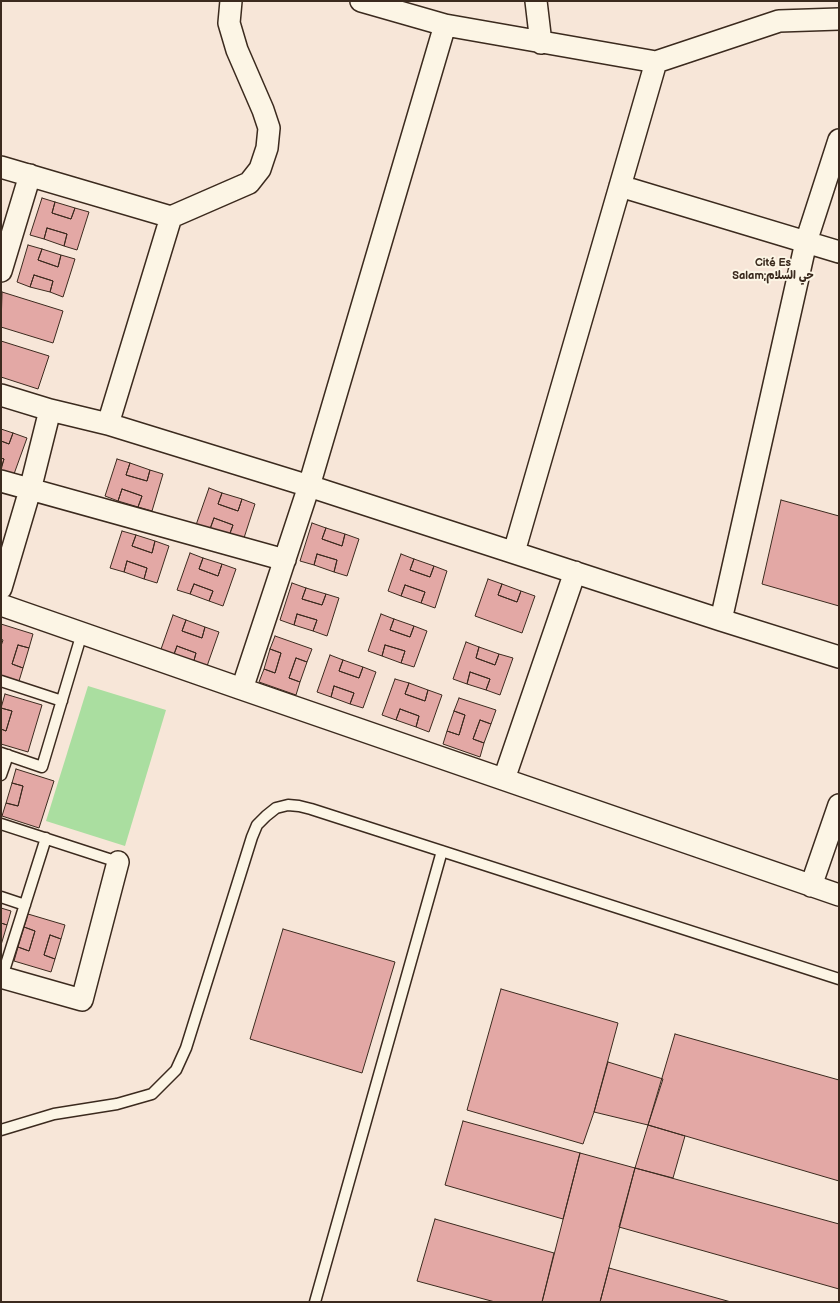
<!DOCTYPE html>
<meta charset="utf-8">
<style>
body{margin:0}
#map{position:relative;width:840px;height:1303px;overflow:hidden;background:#f7e6d8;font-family:"Balsamiq Sans",sans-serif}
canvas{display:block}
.frame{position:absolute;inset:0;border:2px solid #3b2a1e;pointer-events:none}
</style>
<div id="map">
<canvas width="840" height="1303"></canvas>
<div class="frame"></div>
</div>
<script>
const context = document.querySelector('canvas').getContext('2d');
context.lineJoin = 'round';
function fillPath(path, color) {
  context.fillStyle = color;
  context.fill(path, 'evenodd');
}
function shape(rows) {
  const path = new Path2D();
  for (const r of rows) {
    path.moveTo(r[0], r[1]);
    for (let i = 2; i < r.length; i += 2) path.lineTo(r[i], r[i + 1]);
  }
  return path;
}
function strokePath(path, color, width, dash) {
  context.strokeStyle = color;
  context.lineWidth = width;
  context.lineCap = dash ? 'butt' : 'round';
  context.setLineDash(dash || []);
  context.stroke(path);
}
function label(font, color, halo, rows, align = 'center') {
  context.font = font + ' "Balsamiq Sans","Playpen Sans Arabic",sans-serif';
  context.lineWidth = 4;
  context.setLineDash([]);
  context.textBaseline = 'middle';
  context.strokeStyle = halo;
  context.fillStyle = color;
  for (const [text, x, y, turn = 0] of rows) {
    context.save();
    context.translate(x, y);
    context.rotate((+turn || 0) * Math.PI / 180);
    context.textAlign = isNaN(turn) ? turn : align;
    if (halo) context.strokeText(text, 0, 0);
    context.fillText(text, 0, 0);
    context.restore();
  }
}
fillPath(shape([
 [88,686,166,710,125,846,46,821]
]), '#aadea0');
const building = shape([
 [42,198,55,202,52,213,71,219,75,208,89,212,77,250,64,246,67,234,47,228,44,239,30,235,42,198],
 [55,202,75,208,71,219,52,213,55,202],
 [47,228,67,234,64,246,44,239,47,228],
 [28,245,42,249,38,260,58,267,61,255,75,259,63,297,50,292,53,281,34,275,30,287,17,282,28,245],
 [42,249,61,255,58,267,38,260,42,249],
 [34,275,53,281,50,292,30,287,34,275],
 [2,292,63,311,53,343,1,327,2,292],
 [1,341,49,356,38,389,1,377,1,341],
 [1,429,13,433,9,444,1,441,1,429],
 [13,433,27,438,14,474,1,470,4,459,1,458,1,441,9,444,13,433],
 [1,458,4,459,1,468,1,458],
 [117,459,130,463,126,475,147,481,150,470,163,474,152,511,138,507,142,496,122,489,118,501,105,496,117,459],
 [130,463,150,470,147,481,126,475,130,463],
 [209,488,222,493,218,504,238,511,242,499,255,504,243,541,229,536,233,525,214,518,210,529,196,525,209,488],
 [122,489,142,496,138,507,118,501,122,489],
 [222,493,242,499,238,511,218,504,222,493],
 [781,500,839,516,839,606,762,584,781,500],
 [214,518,233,525,229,536,210,529,214,518],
 [312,523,326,528,322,539,342,546,345,534,359,539,347,576,334,572,337,560,317,554,314,565,300,561,312,523],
 [326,528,345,534,342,546,322,539,326,528],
 [122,531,136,535,132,546,152,553,155,541,169,546,157,583,144,579,147,568,127,561,124,572,110,568,122,531],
 [136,535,155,541,152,553,132,546,136,535],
 [190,553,203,558,199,569,218,576,222,564,236,569,223,606,209,601,213,591,194,584,190,594,177,590,190,553],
 [317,554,337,560,334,572,314,565,317,554],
 [401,554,414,559,410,570,430,577,434,566,447,571,435,608,421,603,425,592,405,585,401,596,388,591,401,554],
 [203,558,222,564,218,576,199,569,203,558],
 [414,559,434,566,430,577,410,570,414,559],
 [127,561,147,568,144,579,124,572,127,561],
 [488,579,502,584,498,595,517,602,521,591,535,596,522,633,475,616,488,579],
 [292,583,306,588,302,599,322,605,326,594,339,598,327,636,313,631,317,620,297,614,294,625,280,620,292,583],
 [194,584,213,591,209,601,190,594,194,584],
 [502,584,521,591,517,602,498,595,502,584],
 [405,585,425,592,421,603,401,596,405,585],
 [306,588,326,594,322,605,302,599,306,588],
 [297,614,317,620,313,631,294,625,297,614],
 [381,614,394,619,390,630,410,637,414,626,427,631,414,667,401,663,405,651,385,645,382,656,368,651,381,614],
 [173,615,186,620,182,631,202,638,205,627,219,632,206,669,193,664,196,653,177,646,173,657,160,652,173,615],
 [394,619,414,626,410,637,390,630,394,619],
 [186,620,205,627,202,638,182,631,186,620],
 [1,624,33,634,29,648,18,645,12,664,23,668,19,681,1,676,1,646,3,640,1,639,1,624],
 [275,636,312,649,307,662,296,658,289,678,300,682,296,695,259,682,264,669,275,673,281,653,270,649,275,636],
 [466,642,479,647,476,658,495,665,499,654,513,658,500,695,486,690,490,679,470,672,467,684,453,679,466,642],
 [18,645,29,648,23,668,12,664,18,645],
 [385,645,405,651,401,663,382,656,385,645],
 [177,646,196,653,193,664,173,657,177,646],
 [479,647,499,654,495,665,476,658,479,647],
 [270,649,281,653,275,673,264,669,270,649],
 [330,655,343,660,339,671,359,678,363,667,376,672,363,708,350,704,354,693,334,686,331,697,317,692,330,655],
 [296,658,307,662,300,682,289,678,296,658],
 [343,660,363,667,359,678,339,671,343,660],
 [470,672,490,679,486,690,467,684,470,672],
 [395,679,409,683,405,694,425,701,428,690,442,695,429,732,416,727,419,716,400,709,396,720,382,715,395,679],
 [409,683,428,690,425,701,405,694,409,683],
 [334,686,354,693,350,704,331,697,334,686],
 [5,694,42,705,28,752,1,744,1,729,6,731,12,711,1,708,5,694],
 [459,698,496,710,491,724,480,720,473,739,484,743,480,757,443,744,447,731,459,735,465,715,454,711,459,698],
 [1,708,12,711,6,731,1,729,1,708],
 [400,709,419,716,416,727,396,720,400,709],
 [454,711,465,715,459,735,447,731,454,711],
 [480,720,491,724,484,743,473,739,480,720],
 [16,769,54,781,39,828,2,816,6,803,18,806,23,786,12,783,16,769],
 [12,783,23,786,18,806,6,803,12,783],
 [1,908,11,911,7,925,1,923,1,908],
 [28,914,65,925,61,939,50,935,44,955,55,959,51,972,14,961,18,947,29,951,35,931,24,927,28,914],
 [1,923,7,925,1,945,1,923],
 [24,927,35,931,29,951,18,947,24,927],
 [283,929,395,962,362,1073,250,1039,283,929],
 [50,935,61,939,55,959,44,955,50,935],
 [501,989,618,1023,594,1112,583,1144,467,1110,501,989],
 [675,1034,839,1080,839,1181,648,1125,675,1034],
 [608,1062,663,1079,648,1125,594,1112,608,1062],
 [463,1121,580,1153,563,1219,445,1185,463,1121],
 [648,1125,685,1136,673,1178,635,1168,648,1125],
 [580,1153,635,1168,600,1302,542,1302,580,1153],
 [635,1168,839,1224,839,1289,619,1227,635,1168],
 [435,1219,554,1253,542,1302,495,1302,417,1281,435,1219],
 [609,1268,731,1302,600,1302,609,1268]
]);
fillPath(building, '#e3a8a5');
strokePath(building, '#3b2a1e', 1);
const service = shape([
 [1,681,62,701],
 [1,753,42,767,82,633],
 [1,775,8,755],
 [1,824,118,862],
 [1,897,25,905],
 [2,977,46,838],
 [1,1130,54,1114,117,1104,152,1094,176,1070,186,1048,252,837,257,825,266,816,276,808,288,805,299,806,311,809,839,979],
 [315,1302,442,851]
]);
const minor = shape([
 [361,1,445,25],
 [536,1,541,43],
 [656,62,779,21,839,19],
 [1,167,171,217],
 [620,186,839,252],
 [1,271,30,175],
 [1,395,50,410,108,424,309,486,445,25,656,62,514,552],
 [108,424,171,217,249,183,260,169,267,148,269,128,263,110,237,50,229,23,231,1],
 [1,481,285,560],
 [1,588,30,490,50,410],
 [1,605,242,689],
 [721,620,806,242,839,140],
 [839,657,721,620,309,486,242,689,839,895],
 [504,779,575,572],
 [811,886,839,805],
 [1,977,82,1000,118,862]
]);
strokePath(service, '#3b2a1e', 13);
strokePath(minor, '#3b2a1e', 24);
strokePath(service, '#fcf5e5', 10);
strokePath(minor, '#fcf5e5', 21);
label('bold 11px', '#3b2a1e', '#fcf5e5', [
 ["Cité Es",773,263],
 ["Salam;حي السلام",773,276]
]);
</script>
